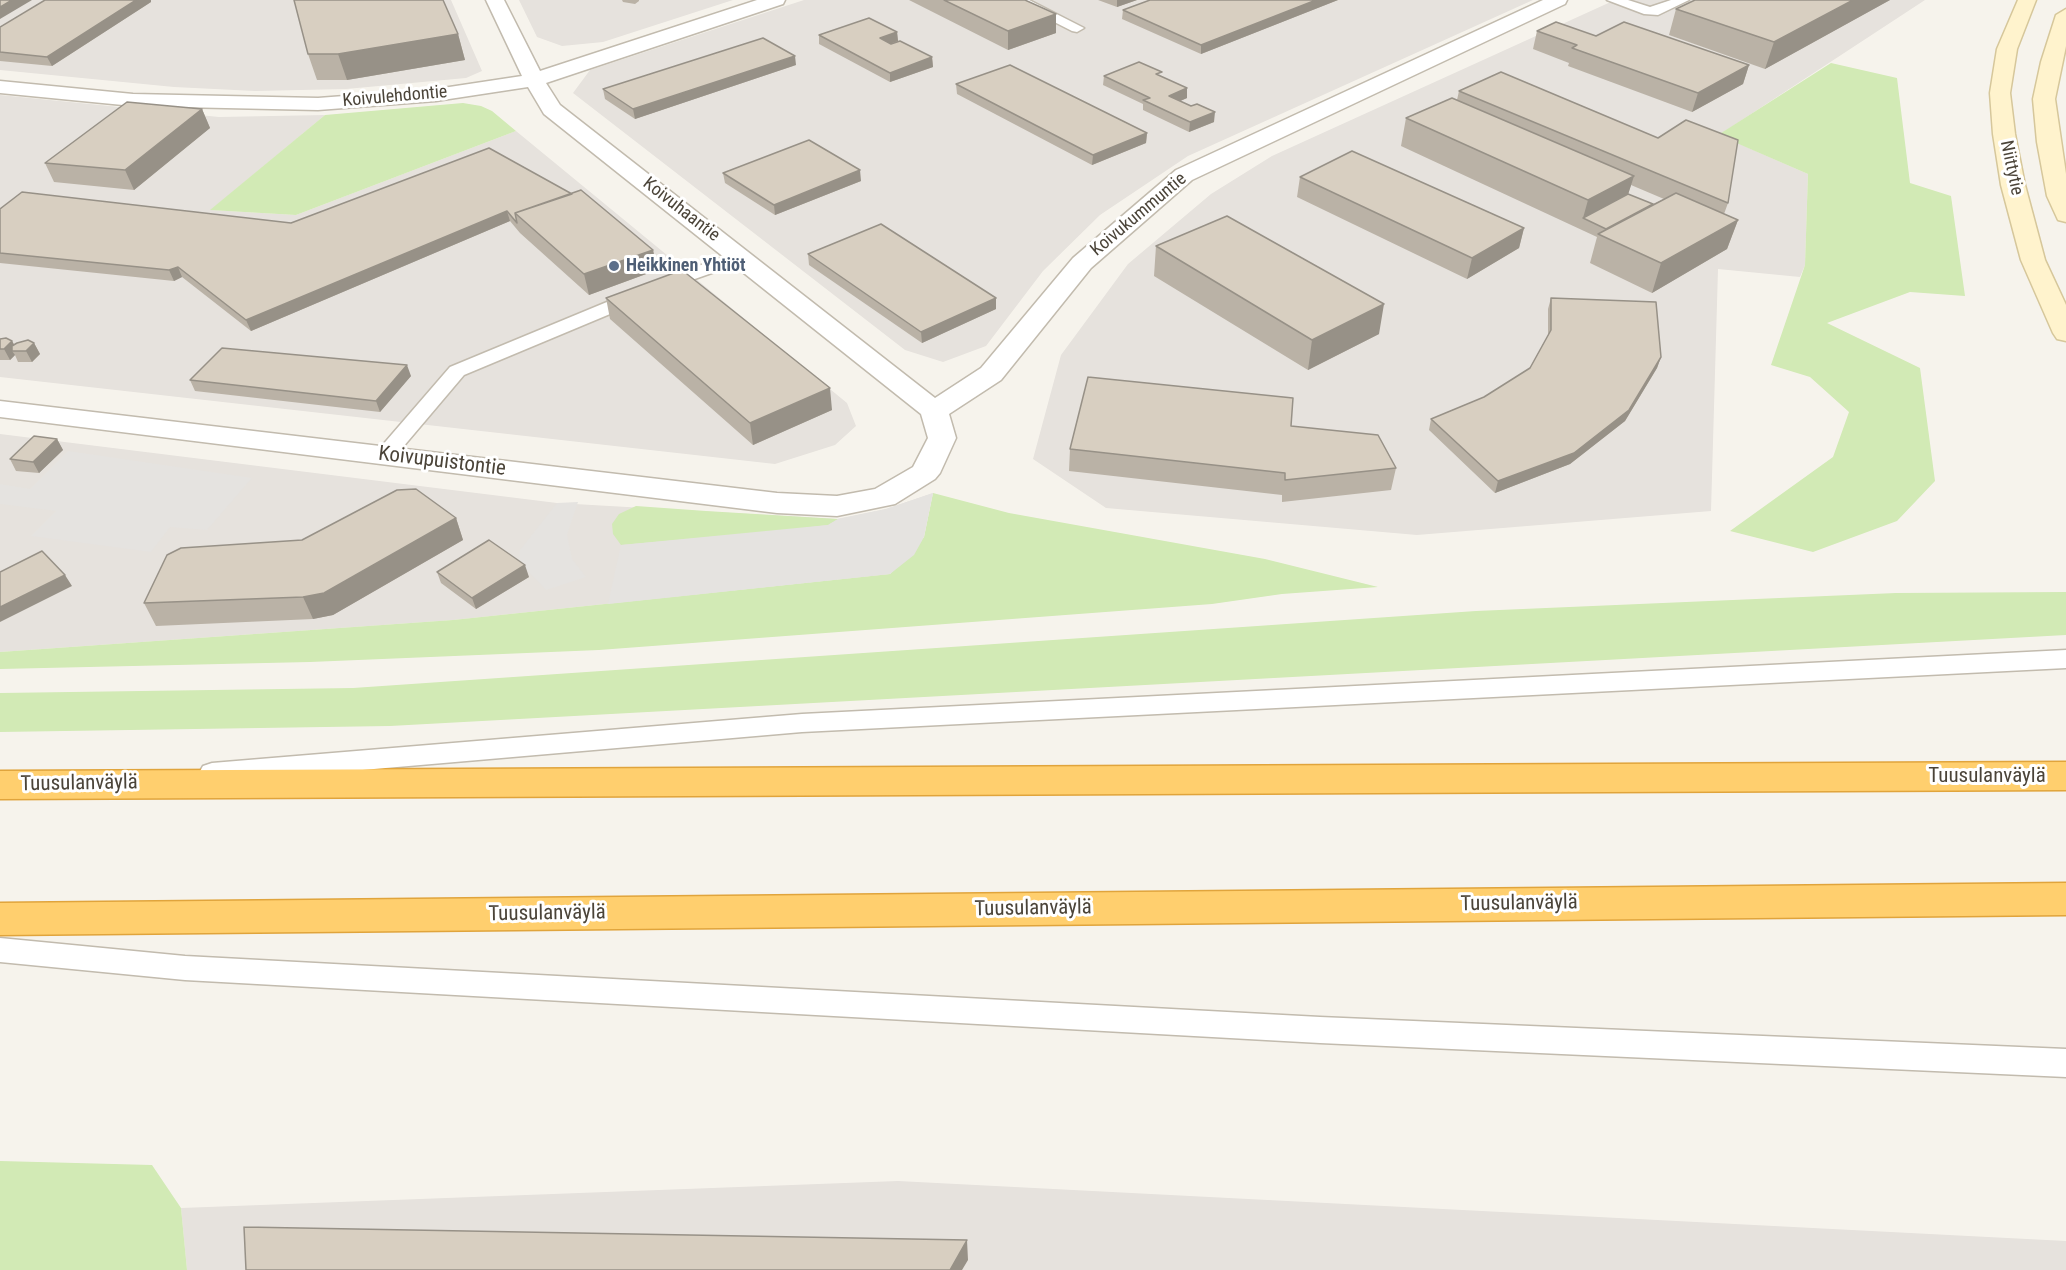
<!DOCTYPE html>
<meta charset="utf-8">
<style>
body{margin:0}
canvas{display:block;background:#f6f3ec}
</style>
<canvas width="2066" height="1270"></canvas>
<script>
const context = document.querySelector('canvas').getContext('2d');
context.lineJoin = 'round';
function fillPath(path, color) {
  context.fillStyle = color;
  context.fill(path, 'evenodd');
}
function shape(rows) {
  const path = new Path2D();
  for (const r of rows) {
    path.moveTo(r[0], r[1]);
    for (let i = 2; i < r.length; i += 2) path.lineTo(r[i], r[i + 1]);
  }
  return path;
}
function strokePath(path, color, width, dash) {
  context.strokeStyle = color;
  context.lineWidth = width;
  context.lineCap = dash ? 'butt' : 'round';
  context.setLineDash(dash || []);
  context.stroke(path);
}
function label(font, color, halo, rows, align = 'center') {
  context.font = font + ' "Roboto Condensed",sans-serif';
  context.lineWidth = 6;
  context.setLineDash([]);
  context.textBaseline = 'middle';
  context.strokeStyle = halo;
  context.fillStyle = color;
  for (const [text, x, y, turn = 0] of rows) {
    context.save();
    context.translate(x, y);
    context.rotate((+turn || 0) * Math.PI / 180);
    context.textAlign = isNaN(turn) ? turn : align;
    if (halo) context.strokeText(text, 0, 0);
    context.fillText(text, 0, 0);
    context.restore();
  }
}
fillPath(shape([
 [0,0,451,0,482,71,466,78,346,89,255,91,174,87,0,70],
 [519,0,733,0,603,42,562,46,537,37],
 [804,0,1533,0,1188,156,1100,215,1043,271,986,346,943,362,905,350,573,93,590,70],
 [1615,0,1925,0,1719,135,1808,174,1805,265,1800,277,1718,269,1711,511,1417,535,1106,508,1033,459,1061,355,1128,264,1211,194,1272,156],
 [0,95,219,117,325,115,211,210,296,215,516,131,847,403,856,426,835,445,775,464,0,377],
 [0,434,557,503,837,519,886,509,933,493,890,574,453,620,0,652],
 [898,1181,2066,1241,2066,1270,187,1270,181,1208]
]), '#e6e2dd');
fillPath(shape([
 [1831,63,1897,78,1910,183,1951,196,1965,296,1910,292,1827,323,1920,368,1935,481,1897,521,1813,552,1730,531,1833,457,1849,412,1810,377,1771,365,1805,265,1808,174,1718,135],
 [463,103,481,106,492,111,516,131,296,215,210,210,325,115],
 [933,493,1009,513,1265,559,1378,587,1282,594,1212,604,599,650,310,662,0,669,0,652,453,620,890,574,924,537],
 [636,506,706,511,838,519,828,525,778,531,621,545,613,534,612,524,619,514],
 [2066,592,2066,635,390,726,0,732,0,693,353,688,1476,611,1896,593],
 [0,1161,152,1165,181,1208,187,1270,0,1270]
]), '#d2eab5');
fillPath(shape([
 [68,451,252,478,207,530,170,527,151,552,31,536,56,511,0,504,0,484,30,489],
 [933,493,924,537,914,555,890,574,608,604,621,545,828,525,838,519,886,509],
 [578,502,567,535,572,559,586,577,546,590,519,562,520,550,557,503]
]), '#e5e3e0');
const lane = shape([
 [1011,0,1029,0,1084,28,1077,32,1072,31,1011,0],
 [1607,0,1628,0,1650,7,1671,0,1689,0,1658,15,1644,14,1607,0],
 [740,252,749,257,746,261,689,281,464,375,392,460,385,461,378,460,374,455,450,367,677,273,740,252],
 [2066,650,2066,668,802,732,212,783,203,780,199,773,203,766,212,763,802,714,2066,650],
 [0,938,185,956,1320,1017,2066,1049,2066,1077,1320,1043,185,980,0,962,0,938]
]);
const street = shape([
 [486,0,504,0,540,71,757,0,785,0,783,4,546,83,560,105,935,398,981,368,1073,258,1176,170,1543,0,1567,0,1565,4,1192,180,1091,268,1001,380,949,414,956,438,940,473,935,479,895,504,837,516,777,513,0,417,0,401,777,493,837,496,875,489,913,467,928,438,921,414,544,114,528,87,436,101,318,110,133,106,0,93,0,81,133,94,318,98,436,89,522,76,486,0]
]);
const secondary = shape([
 [2018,0,2036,0,2017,49,2010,93,2015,134,2025,185,2045,260,2066,305,2066,341,2057,339,2053,333,2021,260,2001,185,1993,134,1990,93,1997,49,2018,0],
 [2066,9,2066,46,2055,99,2066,174,2066,222,2058,220,2047,196,2037,142,2033,99,2041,62,2056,15,2066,9]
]);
const highway = shape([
 [2066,762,2066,790,0,799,0,771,2066,762],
 [2066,883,2066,915,0,935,0,903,2066,883]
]);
strokePath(lane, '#c2bbae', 3);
strokePath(street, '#c2bbae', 3);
strokePath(secondary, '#d6c79b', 3);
strokePath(highway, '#e0a43c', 3);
fillPath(lane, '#fff');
fillPath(street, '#fff');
fillPath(secondary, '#fff3cd');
fillPath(highway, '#ffcf6e');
fillPath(shape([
 [622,0,639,0,639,1,635,4,623,2],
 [909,0,1025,0,1056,14,1056,33,1008,50],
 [1098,0,1137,0,1117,7],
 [1150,0,1338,0,1201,54,1122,19,1123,10],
 [1890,0,1765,69,1669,35,1676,9],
 [151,2,52,66,0,61,0,27],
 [1537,31,1596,36,1749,65,1743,84,1692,112,1568,66,1569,63,1533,49],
 [897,32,898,41,932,57,933,67,890,82,819,44,819,35],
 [458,34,465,60,347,80,317,80,308,54],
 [796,65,635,119,605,99,603,89],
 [1104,76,1161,77,1187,98,1180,101,1214,122,1189,132,1143,110,1143,104,1103,85],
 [956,84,1147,133,1146,143,1092,165,957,94],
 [1459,91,1728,203,1724,214,1738,220,1727,249,1652,293,1590,263,1597,237,1401,146,1406,118,1457,100],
 [1631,185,1664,199,1653,204,1628,194],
 [202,109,210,128,134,190,54,182,45,163],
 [489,148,653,250,657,270,589,295,520,233,510,221,251,331,182,277,174,281,0,263,0,209,291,223],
 [723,173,861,181,775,215,725,183],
 [1300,177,1524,228,1519,248,1467,279,1297,197],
 [1156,246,1379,334,1308,370,1154,276],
 [808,254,996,298,996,309,922,343,809,265],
 [606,298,832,410,753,445,610,319],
 [1551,298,1661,357,1657,368,1625,421,1570,464,1495,493,1429,430,1431,419,1484,397,1530,368,1548,335,1548,309],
 [0,339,12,341,14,345,34,343,40,354,32,362,18,362,15,355,10,360,0,360],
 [411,376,380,412,195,391,190,380],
 [1291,426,1396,468,1391,490,1282,502,1282,495,1069,471,1070,449],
 [57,439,63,450,39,473,16,471,10,459],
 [456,518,463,540,333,615,313,619,156,626,144,603,302,540],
 [437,572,529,577,476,609,441,583]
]), '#bab2a6');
fillPath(shape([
 [12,0,32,0,0,19,0,7],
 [136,0,151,0,151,2,52,66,47,57],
 [1117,0,1137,0,1117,7],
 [1316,0,1338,0,1201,54,1201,45],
 [1853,0,1890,0,1765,69,1774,42],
 [1056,14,1056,33,1008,50,1008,31],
 [897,32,898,41,881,47,880,38],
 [458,34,465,60,347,80,338,54],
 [795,56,796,65,635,119,633,109],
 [932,57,933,67,890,82,890,73],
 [1749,65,1743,84,1692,112,1698,93],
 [1187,88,1187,98,1169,106,1169,96],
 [202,109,210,128,134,190,125,170],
 [1215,112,1214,122,1189,132,1190,122],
 [1147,133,1146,143,1092,165,1093,155],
 [860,170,861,181,775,215,774,205],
 [1634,176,1625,204,1583,218,1588,200],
 [507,211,510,221,251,331,246,320],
 [1738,220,1727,249,1652,293,1661,263],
 [1524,228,1519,248,1467,279,1472,258],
 [653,250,657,270,589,295,584,274],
 [178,267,182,277,174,281,169,270],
 [996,298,996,309,922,343,921,332],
 [1384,304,1379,334,1308,370,1312,340],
 [12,341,18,351,12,351,15,355,10,360,4,349],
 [34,343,40,354,32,362,26,351],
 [1661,357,1657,368,1625,421,1570,464,1495,493,1498,481],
 [407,365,411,376,380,412,376,401],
 [830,388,832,410,753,445,750,423],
 [57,439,63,450,39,473,33,462],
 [456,518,463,540,333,615,313,619,303,597],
 [525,565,529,577,476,609,472,598],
 [65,575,72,586,0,622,0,607],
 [967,1240,968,1260,962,1270,950,1270]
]), '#979187');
const building = shape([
 [0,0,12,0,0,7,0,0],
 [45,0,136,0,47,57,0,52,0,27,45,0],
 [294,0,443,0,458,34,338,54,308,54,294,0],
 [944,0,1025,0,1056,14,1008,31,944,0],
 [1150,0,1316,0,1201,45,1123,10,1150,0],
 [1695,0,1853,0,1774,42,1676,9,1695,0],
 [869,18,897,32,880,38,891,44,900,41,932,57,890,73,819,35,869,18],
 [1556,22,1596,36,1624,22,1749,65,1698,93,1572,48,1577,45,1537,31,1556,22],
 [763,38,795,56,633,109,603,89,763,38],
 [1139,62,1162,72,1156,74,1187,88,1169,96,1191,106,1197,104,1215,112,1190,122,1143,100,1150,98,1104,76,1139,62],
 [1010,65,1147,133,1093,155,956,84,1010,65],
 [1501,72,1658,138,1686,120,1738,140,1728,203,1459,91,1501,72],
 [1452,98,1634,176,1588,200,1406,118,1452,98],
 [127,102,202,109,125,170,45,163,127,102],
 [809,140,860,170,774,205,723,173,809,140],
 [489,148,572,194,515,213,517,223,507,211,246,320,178,267,169,270,0,253,0,209,22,192,291,223,489,148],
 [1352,151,1524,228,1472,258,1300,177,1352,151],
 [581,190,653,250,584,274,515,213,581,190],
 [1676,193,1738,220,1661,263,1598,234,1676,193],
 [1628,194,1653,204,1606,229,1583,218,1628,194],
 [1227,216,1384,304,1312,340,1156,246,1227,216],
 [881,224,996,298,921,332,808,254,881,224],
 [682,270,830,388,750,423,606,298,682,270],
 [1551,298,1656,302,1661,357,1629,410,1574,453,1498,481,1431,419,1484,397,1530,368,1551,330,1551,298],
 [6,338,12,341,4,349,0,349,0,339,6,338],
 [28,340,34,343,26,351,12,351,12,346,17,343,28,340],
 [222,348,407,365,376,401,190,380,222,348],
 [1088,377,1293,398,1291,426,1378,435,1396,468,1285,480,1285,473,1070,449,1088,377],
 [34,436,57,439,33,462,10,459,34,436],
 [416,489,456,518,324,593,303,597,144,603,167,555,181,548,302,540,397,490,416,489],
 [489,540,525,565,472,598,437,572,489,540],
 [42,551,65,575,0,607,0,572,42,551],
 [244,1227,967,1240,950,1270,246,1270,244,1227]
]);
fillPath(building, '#d8cfc1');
strokePath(building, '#979187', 1.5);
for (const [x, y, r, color] of [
 [614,266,6,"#5c6f8a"]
]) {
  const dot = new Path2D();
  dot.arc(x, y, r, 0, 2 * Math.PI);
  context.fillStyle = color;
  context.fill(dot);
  strokePath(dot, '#fff', 2);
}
label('18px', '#4b4439', '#fff', [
 ["Koivulehdontie",395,97,-5],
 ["Niittytie",2011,168,78],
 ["Koivuhaantie",681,210,38],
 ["Koivukummuntie",1139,215,-40]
]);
label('bold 18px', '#4e5e75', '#fff', [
 ["Heikkinen Yhtiöt",626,266]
], 'left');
label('21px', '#4b4439', '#fff', [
 ["Koivupuistontie",442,462,7],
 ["Tuusulanväylä",1987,777],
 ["Tuusulanväylä",79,784,-1],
 ["Tuusulanväylä",1519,904,-1],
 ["Tuusulanväylä",1033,909,-1],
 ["Tuusulanväylä",547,914,-1]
]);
</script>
